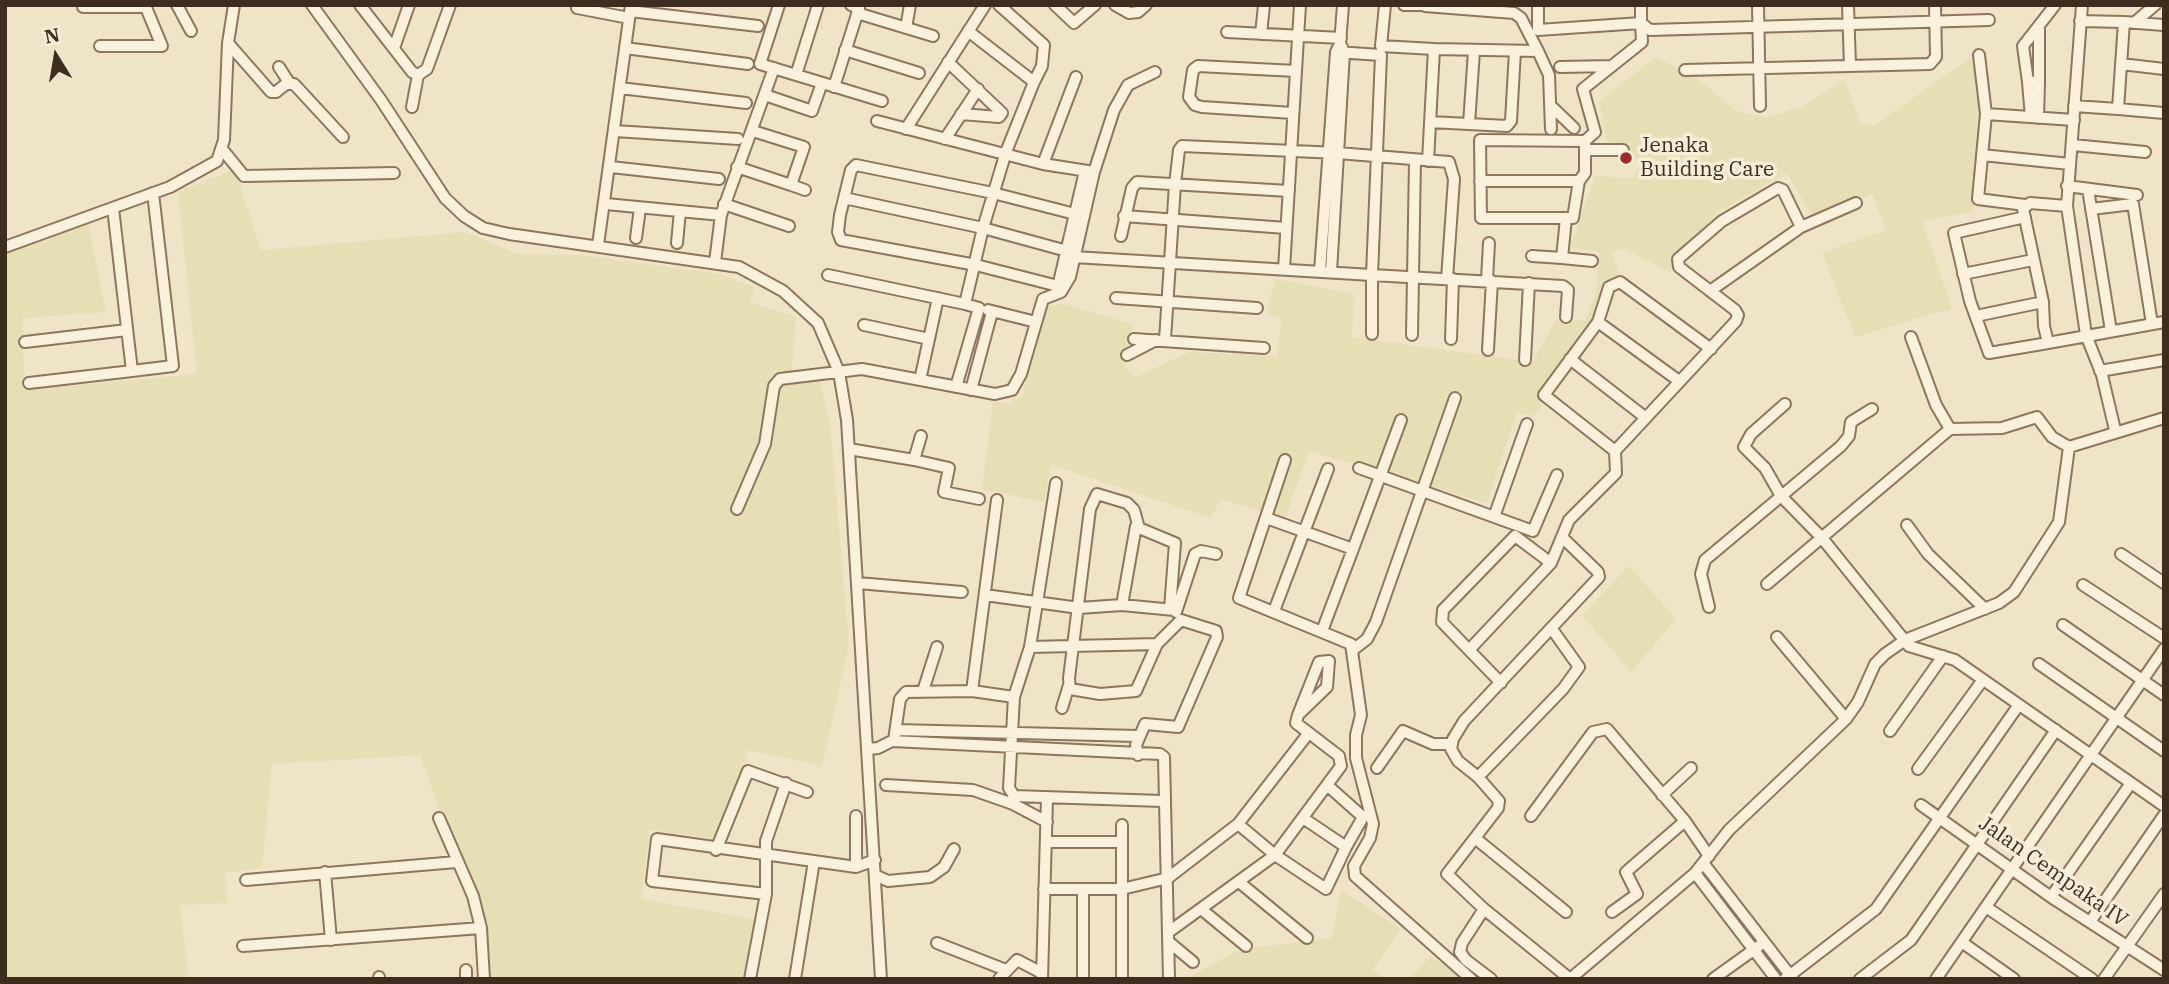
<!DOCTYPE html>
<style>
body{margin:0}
#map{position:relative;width:2169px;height:984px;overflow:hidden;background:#f0e4c8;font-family:"IBM Plex Serif",serif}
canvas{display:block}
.frame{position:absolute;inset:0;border:7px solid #3d2e20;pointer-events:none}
.north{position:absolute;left:21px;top:21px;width:70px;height:70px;-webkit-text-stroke:5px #f7eed8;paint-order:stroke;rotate:349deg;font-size:19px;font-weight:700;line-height:28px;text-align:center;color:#3d2e20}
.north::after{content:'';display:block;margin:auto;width:24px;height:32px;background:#3d2e20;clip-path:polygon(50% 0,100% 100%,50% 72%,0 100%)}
</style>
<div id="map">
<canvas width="2169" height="984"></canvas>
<div class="frame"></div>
<div class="north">N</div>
</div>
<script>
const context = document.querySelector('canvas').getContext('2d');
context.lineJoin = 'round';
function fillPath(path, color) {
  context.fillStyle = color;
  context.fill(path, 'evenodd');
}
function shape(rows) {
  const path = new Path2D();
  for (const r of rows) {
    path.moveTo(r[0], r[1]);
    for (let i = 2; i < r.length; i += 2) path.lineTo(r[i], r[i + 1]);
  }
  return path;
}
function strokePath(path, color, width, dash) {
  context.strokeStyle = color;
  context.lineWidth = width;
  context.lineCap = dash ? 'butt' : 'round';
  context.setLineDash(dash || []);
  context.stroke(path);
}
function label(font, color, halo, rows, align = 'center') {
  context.font = font + ' "IBM Plex Serif",serif';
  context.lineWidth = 7;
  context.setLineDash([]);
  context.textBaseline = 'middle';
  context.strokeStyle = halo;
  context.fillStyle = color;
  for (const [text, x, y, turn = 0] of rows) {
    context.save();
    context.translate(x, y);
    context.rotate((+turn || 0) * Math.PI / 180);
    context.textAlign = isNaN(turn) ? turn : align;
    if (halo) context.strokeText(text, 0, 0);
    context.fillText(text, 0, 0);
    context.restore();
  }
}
fillPath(shape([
 [1656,57,1698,79,1736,111,1767,117,1802,107,1844,80,1861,123,1873,126,1972,57,1983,95,1973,212,1922,221,1952,308,1855,337,1822,253,1886,230,1872,194,1814,219,1787,173,1718,212,1670,272,1625,249,1612,252,1619,276,1614,299,1599,327,1534,416,1517,412,1487,503,1309,451,1285,519,1221,499,1211,518,1051,465,1044,502,982,489,993,401,1010,404,1022,396,1044,307,1064,304,1133,324,1125,367,1136,377,1189,352,1277,356,1282,318,1267,314,1275,279,1354,294,1352,337,1533,362,1556,319,1585,321,1596,293,1599,252,1570,247,1595,176,1634,178,1640,162,1626,144,1607,142,1599,101],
 [235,169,261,250,465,232,518,254,581,255,720,274,755,288,750,302,796,317,791,377,819,379,830,422,849,645,822,766,748,750,719,839,650,830,641,899,759,920,749,979,482,979,478,920,420,755,272,764,262,868,225,873,227,903,180,905,189,979,5,979,5,251,88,223,106,312,23,318,24,390,197,374,178,192],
 [1629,566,1676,619,1631,672,1582,615],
 [1341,890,1401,929,1373,970,1388,979,1185,979,1242,949,1332,938],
 [1431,956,1462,979,1409,979]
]), '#e6deb5');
const minor = shape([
 [177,5,191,31],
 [312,5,381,100,445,198,464,216,483,228,509,234,739,267,783,291,818,323,839,372,847,420,881,979],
 [360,5,412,72,418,75,427,69,450,5],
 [779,5,760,64,882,101],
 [1055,5,1074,23,1095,5],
 [1115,5,1129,13,1138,12,1146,5],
 [1385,5,1381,46,1434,49],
 [1404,5,1425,5],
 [1641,5,1641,23,1650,30,1989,20],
 [1758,5,1760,106],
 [1848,5,1850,66],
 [2082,5,2067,206,2030,203,2023,209,2043,302,2044,326,2048,343,2164,322],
 [1425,6,1514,13,1521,18,1538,51],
 [83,7,146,7],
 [577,8,629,18],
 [630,11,758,26],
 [857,13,933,36],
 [2080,21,2124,22],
 [2134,23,2155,5],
 [906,28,910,5],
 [2039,29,2039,82,2028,82,2023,46,2055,5],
 [968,31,1034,82,1042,66,1044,45,999,5],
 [1227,32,1341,38],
 [1261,34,1264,5],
 [228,43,271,92,276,92,286,84,294,84,343,137],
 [100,46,162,46,145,5],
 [394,48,409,5],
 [625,48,748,64],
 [845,50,919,73],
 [1474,51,1469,124,1507,126,1511,121,1515,51],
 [1336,52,1381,55,1372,275,1563,286,1568,290,1566,317],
 [1979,55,1986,114,1978,199,2025,205],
 [948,62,1002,113,999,117,961,114],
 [2121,64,2164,69],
 [279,67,290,84],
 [1560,67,1612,66],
 [1685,70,1930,64,1936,57,1935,5],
 [796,75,818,5],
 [2028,82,2031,117],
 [834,87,859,8,851,5],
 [620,88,746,103],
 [765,95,812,111,822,83],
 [1550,105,1574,128],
 [2074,106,2118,109,2124,22,2164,25],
 [412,107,418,75],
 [2118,109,2164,113],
 [1293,113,1202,107,1195,105,1189,97,1193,70,1198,66,1296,71],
 [1986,114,2074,120],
 [2038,118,2039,82],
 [877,121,1043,164,1094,172],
 [1430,122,1469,124],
 [906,129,985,5],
 [615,131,738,139],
 [945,139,978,89],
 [2073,145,2145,152],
 [222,149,244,176,394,173],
 [1585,150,1623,150],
 [1982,155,2070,164],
 [1428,161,1434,49,1538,51,1549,75,1551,129],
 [1043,164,1076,77],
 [611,167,719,179],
 [737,167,791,185,804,147,753,131],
 [1480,181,1579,181],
 [791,185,805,190],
 [2067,186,2137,195],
 [2088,189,2111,331],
 [844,198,983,228,1067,251],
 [606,204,721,215,715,262],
 [724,204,789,226],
 [2067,206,2086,335,2102,375,2115,430],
 [2091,209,2133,204,2152,324],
 [721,215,774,68],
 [1124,216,1286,228],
 [2025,217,1954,233,1970,301,1989,353,2048,343],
 [1566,218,1481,218,1480,140,1585,141],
 [1121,236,1132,188,1137,182,1289,191],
 [636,238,640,208],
 [677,243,680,211],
 [598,245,631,5],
 [5,247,170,187,217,161,224,140,228,43,234,5],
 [1532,256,1562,258,1566,218,1573,218,1579,181,1585,173,1585,141,1595,132,1583,89,1642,42,1641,23,1538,30,1538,5],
 [1074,257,1372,275,1372,334],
 [1562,258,1592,261],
 [1284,269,1300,5],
 [1320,271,1336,52,1340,44,1343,5],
 [1331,272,1344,53,1342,47],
 [1963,274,2033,260],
 [828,275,965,304],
 [1487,280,1489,243],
 [1058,286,976,265,841,240,838,232,840,215,851,170,856,165,993,193,1075,214],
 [1057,291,1085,171],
 [1710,291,1801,227],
 [1116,298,1257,308],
 [988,310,1036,322],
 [1976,316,2043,302],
 [1598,322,1609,287,1620,282,1711,349],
 [864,325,929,339],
 [1412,335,1415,161],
 [1911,337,1936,405,1950,429,2002,428,2037,417,2052,437,2069,447],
 [1134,339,1264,348],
 [1451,339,1453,279],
 [1165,340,1175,184,1179,150,1182,146,1338,153,1449,162,1454,179,1447,279],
 [25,342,127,330],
 [1488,350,1492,281],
 [1127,355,1156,340],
 [1570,359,1646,418],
 [1525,360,1529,283],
 [132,371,173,366,153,193],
 [2100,371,2164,360],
 [920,380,938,298],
 [29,383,132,371,113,208],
 [956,387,979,308,965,304,983,228,1006,152,1034,82],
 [971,390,992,312],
 [1785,404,1751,434,1744,447,1765,468,1781,496,1822,538,1909,646,1955,660,2164,806],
 [849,449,914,460,921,436],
 [1615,451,1544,395,1598,322,1679,381],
 [914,460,949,468,944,492,979,499],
 [1285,460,1239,598,1351,644,1361,715,1356,735,1356,758,1373,824,1370,838,1354,866,1355,876,1471,979],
 [1359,468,1533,531,1557,475],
 [997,500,972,691,1014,697,1009,788,1014,796,1162,801],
 [737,509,765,444,774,386,780,379,862,369,995,394,1012,390,1021,374,1043,299,1061,292,1070,277,1094,172,1114,110,1128,85,1155,72],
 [1494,517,1527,424],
 [1266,518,1353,549,1322,631],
 [1907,525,1928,554,1985,609],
 [1563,538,1598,572,1599,577,1464,721,1453,739,1451,749,1458,761,1478,777,1499,801,1498,808,1447,874,1484,909,1570,979],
 [1353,549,1401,420],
 [2121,554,2164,583],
 [1551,563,1515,536,1443,610,1442,622,1469,650,1551,563,1569,520,1616,473,1615,451,1736,321,1738,315,1735,310,1679,267,1678,259,1722,221,1778,188,1783,190,1801,227,1856,203],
 [858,583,962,592],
 [1767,584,1950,429],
 [2083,585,2164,638],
 [985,595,1079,608,1122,605,1174,610],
 [1122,605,1136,526],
 [1709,607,1701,574,1705,560,1841,446,1849,436,1851,422,1872,409],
 [1274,611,1328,469],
 [1176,612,1195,554,1201,551,1216,554],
 [2063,625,2164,695],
 [1777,637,1846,719],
 [1157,644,1136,691,1100,694,1070,689,1069,678,1090,509,1097,494,1127,503,1134,510,1139,528,1175,543,1170,609],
 [1030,647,1157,644,1181,620,1216,631,1217,637,1178,727,1145,724,1136,745,1138,755],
 [1354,649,1367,639,1376,622,1455,398],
 [1469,650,1501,683],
 [2039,664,2164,751],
 [923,691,937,647],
 [1014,697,1030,647,1056,483],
 [1062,708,1069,685],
 [897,730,1138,736],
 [1890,731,1943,656],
 [892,741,1160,754,1164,757,1169,979],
 [868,749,878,748,894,740,900,699,906,692,972,691],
 [1377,768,1403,731,1433,744,1451,744],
 [1918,769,1982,681],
 [1478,777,1563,689,1579,667,1552,629],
 [886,785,973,790,1013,804,1047,822],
 [1662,795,1691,768],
 [1921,805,2051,897,2164,970],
 [856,816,856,867],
 [1531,816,1593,732,1607,729,1685,821,1709,856],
 [439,818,473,896,481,928,484,979],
 [1303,818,1346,847,1363,817,1327,785],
 [1238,824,1275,855,1326,889,1346,847],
 [1475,838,1566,912],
 [1046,842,1122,842],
 [716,850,748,771,807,792],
 [1704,864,1793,979],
 [325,872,331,940],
 [1695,873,1776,979],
 [875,875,888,881,930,877,944,867,954,849],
 [246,880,456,862],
 [1239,882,1307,938],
 [1044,889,1122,889,1168,878,1238,824,1308,734],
 [1083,889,1083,979],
 [766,894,652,881,657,839,856,867,875,860],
 [2051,897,2131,783],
 [1986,907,2092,979],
 [1201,909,1246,946],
 [1484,909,1462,943,1460,952,1466,960,1491,979],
 [1612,912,1637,894,1626,872,1685,821],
 [2090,922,2164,815],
 [1170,931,1275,855,1341,766,1339,756,1296,723,1298,715,1319,662,1329,661,1327,687,1298,715],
 [1169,942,1193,962],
 [937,943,1006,970],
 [1963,943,2014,979],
 [243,946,481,928],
 [466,970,466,979],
 [379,977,379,979],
 [750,979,766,894,766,841,786,783],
 [795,979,814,861],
 [999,979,1017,960,1042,973],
 [1042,979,1047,798],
 [1122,979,1122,825],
 [1570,979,1695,873,1729,830,1846,719,1858,702,1875,664,1885,654,1905,640,1999,603,2014,592,2059,522,2069,447,2164,418],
 [1713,979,1759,946],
 [1785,979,1876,909,2018,706],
 [1860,979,1911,940,2056,730],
 [1936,979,2164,649],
 [2104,979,2164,894]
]);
strokePath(minor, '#8d765c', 14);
strokePath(minor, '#faf1dc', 10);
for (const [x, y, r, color] of [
 [1626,158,7,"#9e2a2b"]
]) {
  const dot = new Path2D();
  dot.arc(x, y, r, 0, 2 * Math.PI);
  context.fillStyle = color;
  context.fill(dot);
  strokePath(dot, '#f7eed8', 2.5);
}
label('21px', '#3d2e20', '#f7eed8', [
 ["Jenaka",1640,146],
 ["Building Care",1640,170]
], 'left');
label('21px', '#3d2e20', '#f7eed8', [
 ["Jalan Cempaka IV",2053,872,35]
]);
</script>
